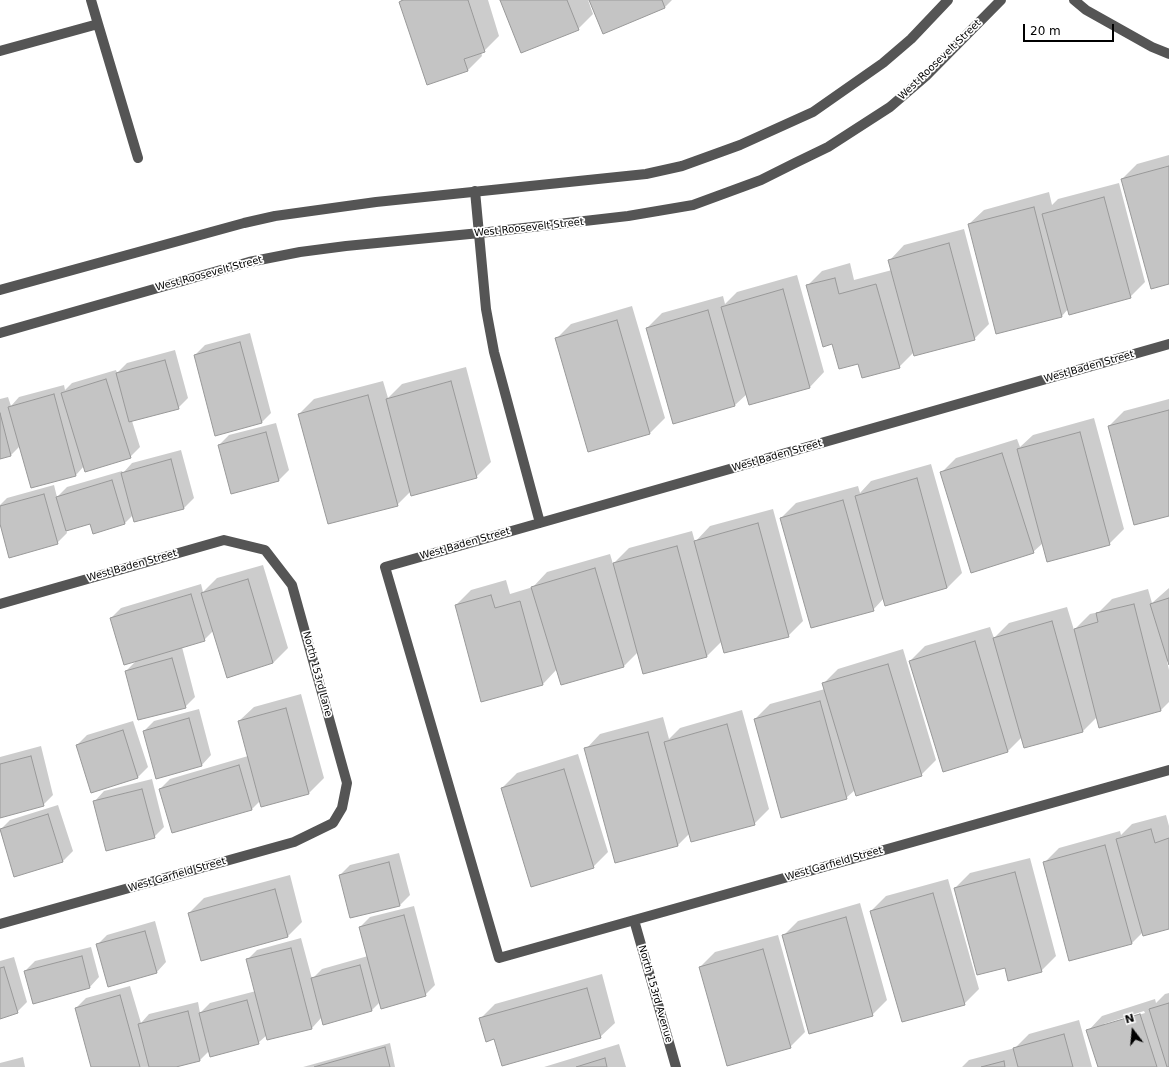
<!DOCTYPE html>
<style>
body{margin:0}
#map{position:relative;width:1169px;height:1067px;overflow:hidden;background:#fff;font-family:"DejaVu Sans",sans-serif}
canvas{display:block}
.north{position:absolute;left:1113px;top:1011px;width:40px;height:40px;-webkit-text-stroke:3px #fff;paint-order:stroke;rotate:344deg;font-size:11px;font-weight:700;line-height:16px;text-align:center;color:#000}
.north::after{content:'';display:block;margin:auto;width:14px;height:18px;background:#000;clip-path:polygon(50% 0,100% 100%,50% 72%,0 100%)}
.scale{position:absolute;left:1023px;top:24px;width:91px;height:18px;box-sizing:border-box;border:2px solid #000;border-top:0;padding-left:5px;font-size:12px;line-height:14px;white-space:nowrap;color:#000;-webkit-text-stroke:3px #fff;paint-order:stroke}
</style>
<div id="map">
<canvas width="1169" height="1067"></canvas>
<div class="north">N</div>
<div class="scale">20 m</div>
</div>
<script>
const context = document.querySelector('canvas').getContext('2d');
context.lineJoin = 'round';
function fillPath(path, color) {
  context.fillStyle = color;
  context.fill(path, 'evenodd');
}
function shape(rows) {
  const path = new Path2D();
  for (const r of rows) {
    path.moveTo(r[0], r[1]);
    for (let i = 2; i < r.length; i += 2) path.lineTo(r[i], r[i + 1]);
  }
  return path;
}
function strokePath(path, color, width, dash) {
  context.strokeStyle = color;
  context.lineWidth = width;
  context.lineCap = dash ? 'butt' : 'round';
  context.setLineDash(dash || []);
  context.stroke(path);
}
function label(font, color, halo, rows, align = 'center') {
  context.font = font + ' "DejaVu Sans",sans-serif';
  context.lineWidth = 3.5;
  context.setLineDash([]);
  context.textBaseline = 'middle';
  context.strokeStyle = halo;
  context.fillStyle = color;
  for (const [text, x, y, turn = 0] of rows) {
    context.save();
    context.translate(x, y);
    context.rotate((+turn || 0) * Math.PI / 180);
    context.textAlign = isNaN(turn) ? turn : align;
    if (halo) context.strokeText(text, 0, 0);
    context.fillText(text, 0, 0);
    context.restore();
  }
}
fillPath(shape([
 [401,0,488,0,499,36,484,51,481,52,482,56,467,71,400,2],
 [501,0,588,0,593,14,578,29],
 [590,0,672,0,665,7,603,32],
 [1169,155,1169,283,1122,179,1137,164],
 [1119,183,1145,282,1130,297,1068,309,1062,316,997,333,969,224,984,210,1049,192,1052,205,1058,199],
 [964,229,989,324,974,339,914,352,899,367,859,363,832,343,807,286,822,271,850,263,854,280,892,270,890,260,904,245],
 [797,275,824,372,810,387,747,394,735,405,674,423,647,328,662,313,723,296,725,304,737,292],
 [632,306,665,418,650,433,589,451,556,339,571,324],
 [250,333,271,413,261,423,195,355,205,345],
 [175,350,188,398,178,408,132,421,140,447,130,457,84,466,76,475,20,446,11,455,0,458,0,399,8,397,11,406,19,397,64,385,65,390,72,383,116,370,117,373,127,363],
 [466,367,491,462,476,477,411,491,397,505,299,414,314,399,383,381,388,398,402,384],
 [1169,399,1169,515,1109,426,1124,411],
 [1094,418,1124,529,1109,544,1043,543,1033,552,941,473,956,458,1017,439,1020,447,1033,435],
 [276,423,289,470,279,480,219,445,229,435],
 [181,450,194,498,184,508,135,521,133,515,125,523,94,533,91,523,66,530,67,533,57,543,0,520,0,505,7,498,54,485,57,497,67,487,122,471,123,473,132,463],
 [931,464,962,573,947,588,884,598,873,610,781,518,796,503,858,486,860,493,871,481],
 [773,509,803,621,788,636,722,641,707,656,643,673,638,652,624,666,562,684,557,669,543,684,456,605,471,590,506,580,510,594,533,587,547,572,610,554,613,564,629,548,692,531,695,542,710,526],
 [263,565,288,648,273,663,213,631,204,640,182,647,195,697,185,707,126,671,138,659,111,618,121,608,201,584,203,592,217,578],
 [1169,588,1169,662,1167,661,1169,670,1169,702,1161,710,1097,717,1083,731,1022,737,1008,751,944,771,910,661,925,646,990,627,994,638,1009,623,1067,607,1074,630,1090,614,1099,612,1112,599,1148,589,1152,603],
 [903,649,936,760,921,775,855,790,846,798,755,719,770,704,825,689,823,684,838,669],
 [301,694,324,778,309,793,262,806,260,801,252,809,173,832,160,789,170,779,248,756,239,721,254,707],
 [199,709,211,755,201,766,157,778,144,731,154,721],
 [742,710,769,809,754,824,690,833,678,845,615,862,586,749,600,734,663,717,669,739,680,728],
 [133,721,148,767,138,777,92,791,77,745,87,735],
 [41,746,53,795,43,805,0,817,0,757],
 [578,754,608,852,593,867,502,788,517,773],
 [152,779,164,827,154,837,94,802,104,791],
 [58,805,73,851,63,861,15,876,0,830,10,820],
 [1166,815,1169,826,1169,928,1143,932,1132,943,1044,863,1059,848,1120,831,1121,835,1132,824],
 [399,853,410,895,400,905,351,917,340,875,350,865],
 [1030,858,1056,956,1041,971,1006,967,955,888,970,873],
 [290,875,302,922,287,937,189,913,204,898],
 [948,879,979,989,964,1004,871,911,886,896],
 [860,903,887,1000,872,1015,783,936,798,921],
 [414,906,435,985,425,995,380,1002,372,1010,324,1023,322,1017,312,1028,267,1035,258,1043,210,1050,200,1060,172,1067,92,1067,76,1008,86,998,130,986,141,1023,149,1014,198,1002,200,1013,210,1003,256,991,247,960,257,950,301,938,312,979,322,969,368,956,360,927,370,917],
 [155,921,166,962,156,973,97,945,107,935],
 [778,935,805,1032,790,1047,700,967,715,952],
 [91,947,99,977,89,988,25,971,35,961],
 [14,957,27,1002,17,1012,0,1018,0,961],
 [602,974,615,1023,600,1037,495,1038,480,1019,495,1004],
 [1169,993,1169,1067,1099,1067,1088,1031,1102,1016,1155,999,1156,1003,1165,994],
 [1144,1011,1145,1013,1104,1026,1104,1024],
 [1079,1020,1092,1067,962,1067,969,1060,1015,1048,1029,1034],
 [390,1043,395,1067,303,1067],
 [619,1044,626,1067,544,1067],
 [23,1057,25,1067,0,1067,0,1063]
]), '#0003');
const building = shape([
 [403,0,468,0,485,52,464,59,468,71,427,85,399,2,403,0],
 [500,0,567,0,579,30,521,53,500,0],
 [589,0,662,0,665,8,603,34,589,0],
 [1169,166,1169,284,1151,289,1121,179,1169,166],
 [1104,197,1131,298,1069,315,1042,214,1104,197],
 [1034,207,1062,317,996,334,968,224,1034,207],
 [949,243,975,340,914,356,888,260,949,243],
 [835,278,839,294,876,284,900,368,862,378,858,364,839,369,832,344,823,347,806,285,835,278],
 [783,289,810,388,749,405,721,307,783,289],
 [708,310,735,406,673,424,646,328,708,310],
 [617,320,650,434,588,452,555,338,617,320],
 [240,342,262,423,215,436,194,355,240,342],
 [165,360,179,409,129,422,116,373,165,360],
 [106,379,131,458,85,472,61,393,106,379],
 [451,381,477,478,411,496,386,399,451,381],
 [54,394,76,476,31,488,8,407,54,394],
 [368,395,398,506,328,524,298,414,368,395],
 [1169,410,1169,516,1134,525,1108,426,1169,410],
 [0,413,11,456,0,459,0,413],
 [266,432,279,481,231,494,218,445,266,432],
 [1080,432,1110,545,1047,562,1017,449,1080,432],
 [1002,453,1034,553,971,573,940,472,1002,453],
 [171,459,184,509,134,522,121,473,171,459],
 [917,478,947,588,885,606,855,496,917,478],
 [112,480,125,524,93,534,90,524,66,531,56,497,112,480],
 [44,494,58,544,9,558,0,524,0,506,44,494],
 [843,500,874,611,811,628,780,518,843,500],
 [758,523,789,637,724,653,694,541,758,523],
 [677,546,707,657,643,674,613,563,677,546],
 [595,568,624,667,561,685,531,587,595,568],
 [248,579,273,663,227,678,201,593,248,579],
 [191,594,205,641,124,665,110,618,191,594],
 [491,595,495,608,520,601,543,685,481,702,455,605,491,595],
 [1169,598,1169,665,1150,604,1169,598],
 [1134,604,1161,711,1099,728,1074,629,1098,622,1096,613,1134,604],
 [1052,621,1083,732,1024,748,993,638,1052,621],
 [975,641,1008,752,943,772,909,661,975,641],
 [172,658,186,708,138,720,125,671,172,658],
 [888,664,922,776,856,796,822,683,888,664],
 [820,701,847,799,781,818,754,719,820,701],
 [286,708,309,794,261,807,238,721,286,708],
 [189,718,202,766,156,779,143,731,189,718],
 [727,724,755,825,691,842,664,742,727,724],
 [123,730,138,778,91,793,76,745,123,730],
 [648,732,678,846,615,863,584,748,648,732],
 [31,756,44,806,0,818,0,764,31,756],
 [239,765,252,810,172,833,159,789,239,765],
 [564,769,594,868,531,887,501,788,564,769],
 [142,789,155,838,106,851,93,801,142,789],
 [48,814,63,862,14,877,0,829,48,814],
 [1151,829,1155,843,1169,838,1169,929,1143,936,1116,839,1151,829],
 [1105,845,1132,944,1069,961,1043,862,1105,845],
 [389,862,400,906,350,918,339,875,389,862],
 [1015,872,1042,972,1008,981,1005,968,977,975,954,888,1015,872],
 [275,889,288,937,201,961,188,913,275,889],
 [933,893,965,1005,902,1022,870,911,933,893],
 [404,915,426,996,381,1009,359,927,404,915],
 [846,917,873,1016,809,1034,782,935,846,917],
 [145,931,157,973,108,987,96,944,145,931],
 [291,948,312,1029,267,1040,246,959,291,948],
 [763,949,791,1048,727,1066,699,967,763,949],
 [82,956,90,988,33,1004,24,971,82,956],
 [360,965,372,1011,323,1025,311,978,360,965],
 [4,967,18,1013,0,1019,0,968,4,967],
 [587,988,601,1038,502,1066,494,1039,486,1042,479,1018,587,988],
 [120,995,140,1067,91,1067,75,1008,120,995],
 [247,1000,259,1044,210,1057,199,1013,247,1000],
 [1169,1003,1169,1067,1167,1067,1149,1009,1169,1003],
 [188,1011,200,1061,176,1067,149,1067,138,1024,188,1011],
 [1140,1014,1157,1067,1098,1067,1086,1030,1140,1014],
 [1064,1034,1073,1067,1018,1067,1013,1048,1064,1034],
 [385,1047,390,1067,314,1067,385,1047],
 [605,1058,607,1067,576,1067,605,1058],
 [1004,1061,1005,1067,981,1067,1004,1061]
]);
fillPath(building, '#c4c4c4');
strokePath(building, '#999', 1);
strokePath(shape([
 [1074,0,1086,10,1152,47,1169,54],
 [98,24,138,158],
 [0,51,98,24,91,0],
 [475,191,486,309,494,352,540,523],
 [0,290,244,223,275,216,376,202,646,174,682,166,740,145,813,112,883,63,911,39,948,0],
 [0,333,249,262,300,252,346,246,480,233,628,216,693,205,761,180,795,163,828,147,890,107,926,76,1001,0],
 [1169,344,385,567,499,958,1169,770],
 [0,604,224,540,265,550,292,585,347,783,342,808,333,823,294,842,0,924],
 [634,920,676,1067]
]), '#555', 10);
label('10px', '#000', '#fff', [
 ["West Roosevelt Street",940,60,-44],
 ["West Roosevelt Street",529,228,-6],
 ["West Roosevelt Street",209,274,-15],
 ["West Baden Street",1089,367,-16],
 ["West Baden Street",777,456,-16],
 ["West Baden Street",465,544,-16],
 ["West Baden Street",132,566,-16],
 ["North 153rd Lane",317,674,75],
 ["West Garfield Street",834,864,-16],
 ["West Garfield Street",177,875,-16],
 ["North 153rd Avenue",655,994,74]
]);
</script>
